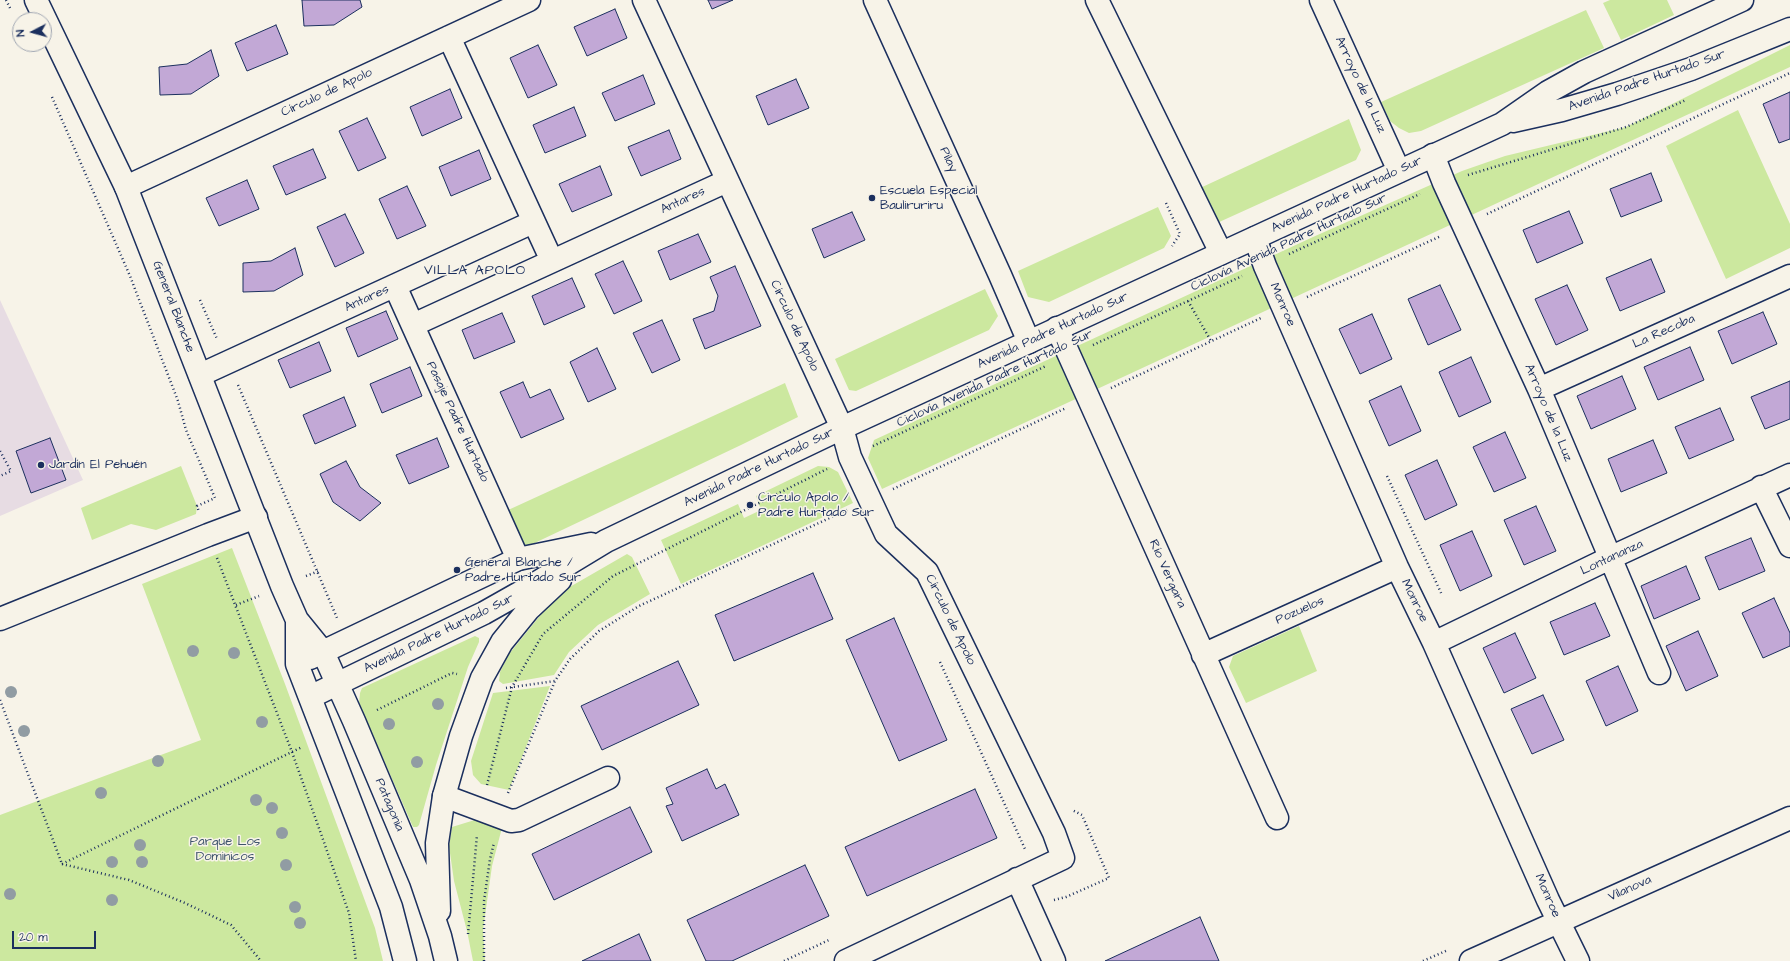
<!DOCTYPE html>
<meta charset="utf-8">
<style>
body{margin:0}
#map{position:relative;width:1790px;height:961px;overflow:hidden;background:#f7f3e8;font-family:"Architects Daughter",sans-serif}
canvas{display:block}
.north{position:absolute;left:12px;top:12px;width:40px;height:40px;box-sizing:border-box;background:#f7f3e8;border:1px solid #9fa5b1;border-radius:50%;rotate:264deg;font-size:11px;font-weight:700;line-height:16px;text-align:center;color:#1b2f5e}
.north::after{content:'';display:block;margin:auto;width:14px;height:18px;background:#1b2f5e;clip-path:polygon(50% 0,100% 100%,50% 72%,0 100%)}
.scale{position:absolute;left:12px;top:931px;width:84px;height:18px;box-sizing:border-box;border:2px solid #1b2f5e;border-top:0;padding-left:5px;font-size:12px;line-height:14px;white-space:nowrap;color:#1b2f5e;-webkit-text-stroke:3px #f7f3e8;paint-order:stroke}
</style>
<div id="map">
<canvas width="1790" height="961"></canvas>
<div class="north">N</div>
<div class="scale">20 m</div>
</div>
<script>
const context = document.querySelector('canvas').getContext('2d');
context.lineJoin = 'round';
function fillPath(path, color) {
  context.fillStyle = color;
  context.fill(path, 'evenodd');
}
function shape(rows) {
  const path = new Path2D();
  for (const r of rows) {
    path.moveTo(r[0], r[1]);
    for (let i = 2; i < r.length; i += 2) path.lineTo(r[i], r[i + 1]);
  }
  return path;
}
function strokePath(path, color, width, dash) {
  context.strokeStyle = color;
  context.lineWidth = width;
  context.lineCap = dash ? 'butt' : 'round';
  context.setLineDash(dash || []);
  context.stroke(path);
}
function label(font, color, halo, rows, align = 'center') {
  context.font = font + ' "Architects Daughter",sans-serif';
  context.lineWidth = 3;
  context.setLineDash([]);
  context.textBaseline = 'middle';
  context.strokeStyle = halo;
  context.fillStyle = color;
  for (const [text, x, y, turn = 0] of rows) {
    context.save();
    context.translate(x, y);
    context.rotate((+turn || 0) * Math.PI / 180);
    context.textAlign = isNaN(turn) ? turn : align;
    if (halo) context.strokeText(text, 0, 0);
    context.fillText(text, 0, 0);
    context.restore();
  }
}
fillPath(shape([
 [0,300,83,480,0,516]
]), '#e7dce3');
fillPath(shape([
 [1610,0,1667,0,1674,15,1621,40,1603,3],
 [1586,10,1604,48,1421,131,1409,133,1399,128,1390,121,1381,102],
 [1790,45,1790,67,882,489,868,458,874,440,1313,237,1462,171,1505,156,1626,127],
 [1738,110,1790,224,1790,248,1726,279,1666,146],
 [1349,119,1361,150,1356,160,1217,223,1198,189],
 [1158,207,1171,236,1164,248,1049,302,1028,297,1018,271],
 [985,289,998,316,989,330,856,391,849,390,835,359],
 [785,383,798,417,741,445,522,549,506,511],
 [181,466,197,506,196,514,156,530,131,524,92,540,81,508],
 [818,466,829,467,838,472,853,503,681,584,661,540,738,504,744,518,761,510,756,496],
 [232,548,285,684,375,928,383,961,0,961,0,815,201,740,142,584],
 [627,554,632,557,650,594,598,625,569,652,554,675,503,684,499,681,500,672,509,654,547,607,568,588],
 [1299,626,1317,671,1246,703,1229,667,1233,656],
 [475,636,479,638,479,642,468,667,436,765,419,825,417,827,413,827,359,703,360,693,362,688],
 [550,686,509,790,481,784,473,775,471,761,493,693],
 [478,819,504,820,492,866,483,930,485,961,473,961,467,931,454,881,449,846,452,827]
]), '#cce89f');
const building = shape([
 [302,0,360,0,362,7,334,25,304,26,302,0],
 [708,0,733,0,712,9,708,0],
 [615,9,627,38,587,56,574,27,615,9],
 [276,25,288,54,247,71,235,43,276,25],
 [538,45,557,85,528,98,510,58,538,45],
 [211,50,219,76,191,94,160,95,159,67,187,64,211,50],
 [643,75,655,104,615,121,602,93,643,75],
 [796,79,809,108,768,125,756,96,796,79],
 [450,89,462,118,422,136,410,107,450,89],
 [1790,92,1790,139,1779,143,1763,104,1790,92],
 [574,107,586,136,545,153,533,125,574,107],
 [367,118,386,158,358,171,339,131,367,118],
 [669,130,681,159,641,176,628,147,669,130],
 [313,149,326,178,286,195,273,166,313,149],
 [479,150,491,179,451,196,439,167,479,150],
 [600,166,612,195,572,212,559,184,600,166],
 [1651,173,1662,201,1621,217,1610,189,1651,173],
 [247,180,259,209,219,226,206,198,247,180],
 [407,186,426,226,397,239,379,199,407,186],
 [1569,211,1583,243,1537,263,1523,230,1569,211],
 [852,212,865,240,824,258,812,229,852,212],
 [345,214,364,253,335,267,317,227,345,214],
 [698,234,711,262,670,280,658,251,698,234],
 [295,248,303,275,274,291,243,292,243,263,271,261,295,248],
 [1651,259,1665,292,1620,311,1606,278,1651,259],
 [623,261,642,301,614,314,595,274,623,261],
 [735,266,761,326,705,349,693,319,714,311,718,296,710,277,735,266],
 [572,278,585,307,544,325,532,296,572,278],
 [1440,285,1461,330,1428,345,1408,299,1440,285],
 [1567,285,1588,330,1556,345,1535,299,1567,285],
 [386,311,398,339,358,357,346,328,386,311],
 [1763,312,1777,344,1732,364,1718,331,1763,312],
 [502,313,515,342,474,359,462,330,502,313],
 [1372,314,1392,359,1360,374,1339,329,1372,314],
 [662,320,680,360,652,373,633,333,662,320],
 [319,342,331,371,290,388,278,360,319,342],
 [1690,347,1704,380,1658,400,1644,367,1690,347],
 [597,348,616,389,588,402,570,362,597,348],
 [1471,357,1491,402,1459,417,1439,372,1471,357],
 [410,367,422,396,382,413,370,384,410,367],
 [1622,376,1636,409,1591,429,1577,396,1622,376],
 [1790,381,1790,419,1765,429,1751,397,1790,381],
 [523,382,530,398,550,389,564,419,521,438,500,392,523,382],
 [1401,386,1421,431,1389,446,1369,401,1401,386],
 [344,397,356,426,315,444,303,415,344,397],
 [1720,408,1734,440,1689,459,1675,427,1720,408],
 [1505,432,1526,478,1494,492,1473,447,1505,432],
 [50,438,66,480,31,493,16,451,50,438],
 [437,438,449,467,409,484,396,455,437,438],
 [1653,440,1667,473,1621,492,1608,459,1653,440],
 [1437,460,1457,505,1425,520,1405,475,1437,460],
 [346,461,360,487,381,503,360,521,333,502,320,474,346,461],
 [1536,506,1556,551,1524,565,1504,520,1536,506],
 [1472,531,1492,576,1460,591,1440,545,1472,531],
 [1751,538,1765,571,1719,590,1705,557,1751,538],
 [1686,566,1700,599,1654,619,1641,586,1686,566],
 [813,573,833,619,734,661,715,615,813,573],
 [1774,598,1790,633,1790,646,1763,658,1742,613,1774,598],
 [1595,603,1610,636,1564,655,1550,622,1595,603],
 [894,618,947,740,899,761,846,640,894,618],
 [1698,631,1718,676,1686,691,1666,646,1698,631],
 [1515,633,1536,678,1504,693,1483,648,1515,633],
 [678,661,699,705,602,750,581,706,678,661],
 [1618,666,1638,711,1606,726,1586,681,1618,666],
 [1543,695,1564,740,1532,754,1511,709,1543,695],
 [707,769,716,789,725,784,739,815,682,841,666,806,673,804,666,788,707,769],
 [975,789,997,838,867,896,845,847,975,789],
 [630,807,652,852,554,900,532,854,630,807],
 [805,865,829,916,732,961,706,961,687,920,805,865],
 [1200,917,1219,961,1105,961,1200,917],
 [639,934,651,961,582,961,639,934]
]);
fillPath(building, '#c2a8d6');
strokePath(building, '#1b2f5e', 1);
const minor = shape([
 [644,0,842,428,850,457,886,534,927,572,1054,833,1063,858,846,961],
 [875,0,1000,275,1029,342],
 [1097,0,1221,253],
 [1321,0,1399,171],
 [449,37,552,261],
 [1433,155,1444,183,1539,389,1659,673],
 [126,187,529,0],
 [1255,238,1265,266,1397,567,1434,643,1548,900,1578,961],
 [395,286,518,559],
 [413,325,727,181],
 [1057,328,1277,818],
 [200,375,533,222],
 [1539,389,1790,276],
 [1761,487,1790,546],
 [0,619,208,535,256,517],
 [1434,643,1612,557,1790,475],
 [1203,655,1397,567],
 [444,796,511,821,519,820,608,778],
 [1017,879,1054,961],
 [1471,961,1790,818]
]);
const major = shape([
 [36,0,126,187,282,586,297,620,323,652,354,721,421,880,440,936,446,961],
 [1513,121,1562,110,1617,94,1691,69,1790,29],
 [297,620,297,664,391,907,405,961],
 [310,658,518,559,591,544],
 [310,697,484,613,530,587,606,541,842,428,1502,124,1548,92,1584,72,1742,0],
 [439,911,437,843,444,796,461,736,482,678,502,642,528,610,560,580]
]);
strokePath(minor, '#1b2f5e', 25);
strokePath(major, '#1b2f5e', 25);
strokePath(shape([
 [6,0,11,10],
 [52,97,130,276,178,401,186,430,215,498,197,506,199,512],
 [1468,175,1626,127,1686,100],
 [1166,203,1180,234,1172,246],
 [1487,214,1790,73],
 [1289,254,1420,194],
 [1307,297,1441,236],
 [200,300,217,339],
 [1188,301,1211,341],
 [1093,345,1242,276],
 [238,385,337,618],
 [1111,388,1261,318],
 [873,446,1046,366],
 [0,451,11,471,0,476],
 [1387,476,1442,595],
 [893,489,1066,408],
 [217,558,292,752,349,913,356,961],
 [306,576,319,571],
 [236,605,259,596],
 [940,662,1025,849],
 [506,688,555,681],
 [0,700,62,864],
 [377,710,452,673,457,674],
 [487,785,512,687,543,634,613,576,827,469],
 [508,793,555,681,570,659,599,631,639,606,847,510],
 [62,864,302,747],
 [62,864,129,880,185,903,231,925,261,961],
 [1054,900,1066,897,1109,878,1082,815,1072,810],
 [468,934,477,835],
 [484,961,484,901,490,859,494,843],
 [784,961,829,940],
 [1423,961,1448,950]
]), '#1b2f5e', 2.5, [1, 3]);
strokePath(minor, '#f7f3e8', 22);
strokePath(major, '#f7f3e8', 22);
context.fillStyle = '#919ca3';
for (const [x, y] of [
 [193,651],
 [234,653],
 [11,692],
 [438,704],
 [262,722],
 [389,724],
 [24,731],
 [158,761],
 [417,762],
 [101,793],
 [256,800],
 [272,808],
 [282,833],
 [140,845],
 [112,862],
 [142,862],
 [286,865],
 [10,894],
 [112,900],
 [295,907],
 [300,923]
]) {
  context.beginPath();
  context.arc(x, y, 6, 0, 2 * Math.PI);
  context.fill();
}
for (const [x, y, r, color] of [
 [872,198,4,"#1b2f5e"],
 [41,465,4,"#1b2f5e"],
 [750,505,4,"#1b2f5e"],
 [457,570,4,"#1b2f5e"]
]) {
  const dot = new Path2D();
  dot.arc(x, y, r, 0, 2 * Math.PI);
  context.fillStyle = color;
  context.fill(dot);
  strokePath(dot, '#f7f3e8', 1.5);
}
label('13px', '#1b2f5e', '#f7f3e8', [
 ["Avenida Padre Hurtado Sur",1647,81,-19],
 ["Arroyo de la Luz",1360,85,65],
 ["Círculo de Apolo",327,93,-25],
 ["Pilay",948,160,65],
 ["Avenida Padre Hurtado Sur",1347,195,-25],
 ["Antares",683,201,-25],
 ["Ciclovía Avenida Padre Hurtado Sur",1289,243,-25],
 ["Antares",367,299,-25],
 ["Monroe",1282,305,66],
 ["General Blanche",173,307,69],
 ["Círculo de Apolo",794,326,65],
 ["Avenida Padre Hurtado Sur",1053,331,-25],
 ["La Recoba",1664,332,-24],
 ["Ciclovía Avenida Padre Hurtado Sur",995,379,-25],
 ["Arroyo de la Luz",1548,413,67],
 ["Pasaje Padre Hurtado",457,422,65],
 ["Avenida Padre Hurtado Sur",759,468,-26],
 ["Lontananza",1612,558,-25],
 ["Río Vergara",1167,574,66],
 ["Monroe",1414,601,64],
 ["Pozuelos",1300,611,-24],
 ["Círculo de Apolo",950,620,64],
 ["Avenida Padre Hurtado Sur",439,634,-26],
 ["Patagonia",389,805,67],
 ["Vilanova",1630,889,-24],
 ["Monroe",1547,896,66]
]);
label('13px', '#1b2f5e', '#f7f3e8', [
 ["Escuela Especial",880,191],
 ["Bauliruriru",880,206],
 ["Jardín El Pehuén",49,465],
 ["Circulo Apolo /",758,498],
 ["Padre Hurtado Sur",758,513],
 ["General Blanche /",465,563],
 ["Padre Hurtado Sur",465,578]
], 'left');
label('13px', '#3e546b', '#f7f3e8', [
 ["Parque Los",225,842],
 ["Dominicos",225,857]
]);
context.letterSpacing = '1px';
label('14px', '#1b2f5e', '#f7f3e8', [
 ["VILLA APOLO",475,271]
]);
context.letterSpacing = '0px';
</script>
